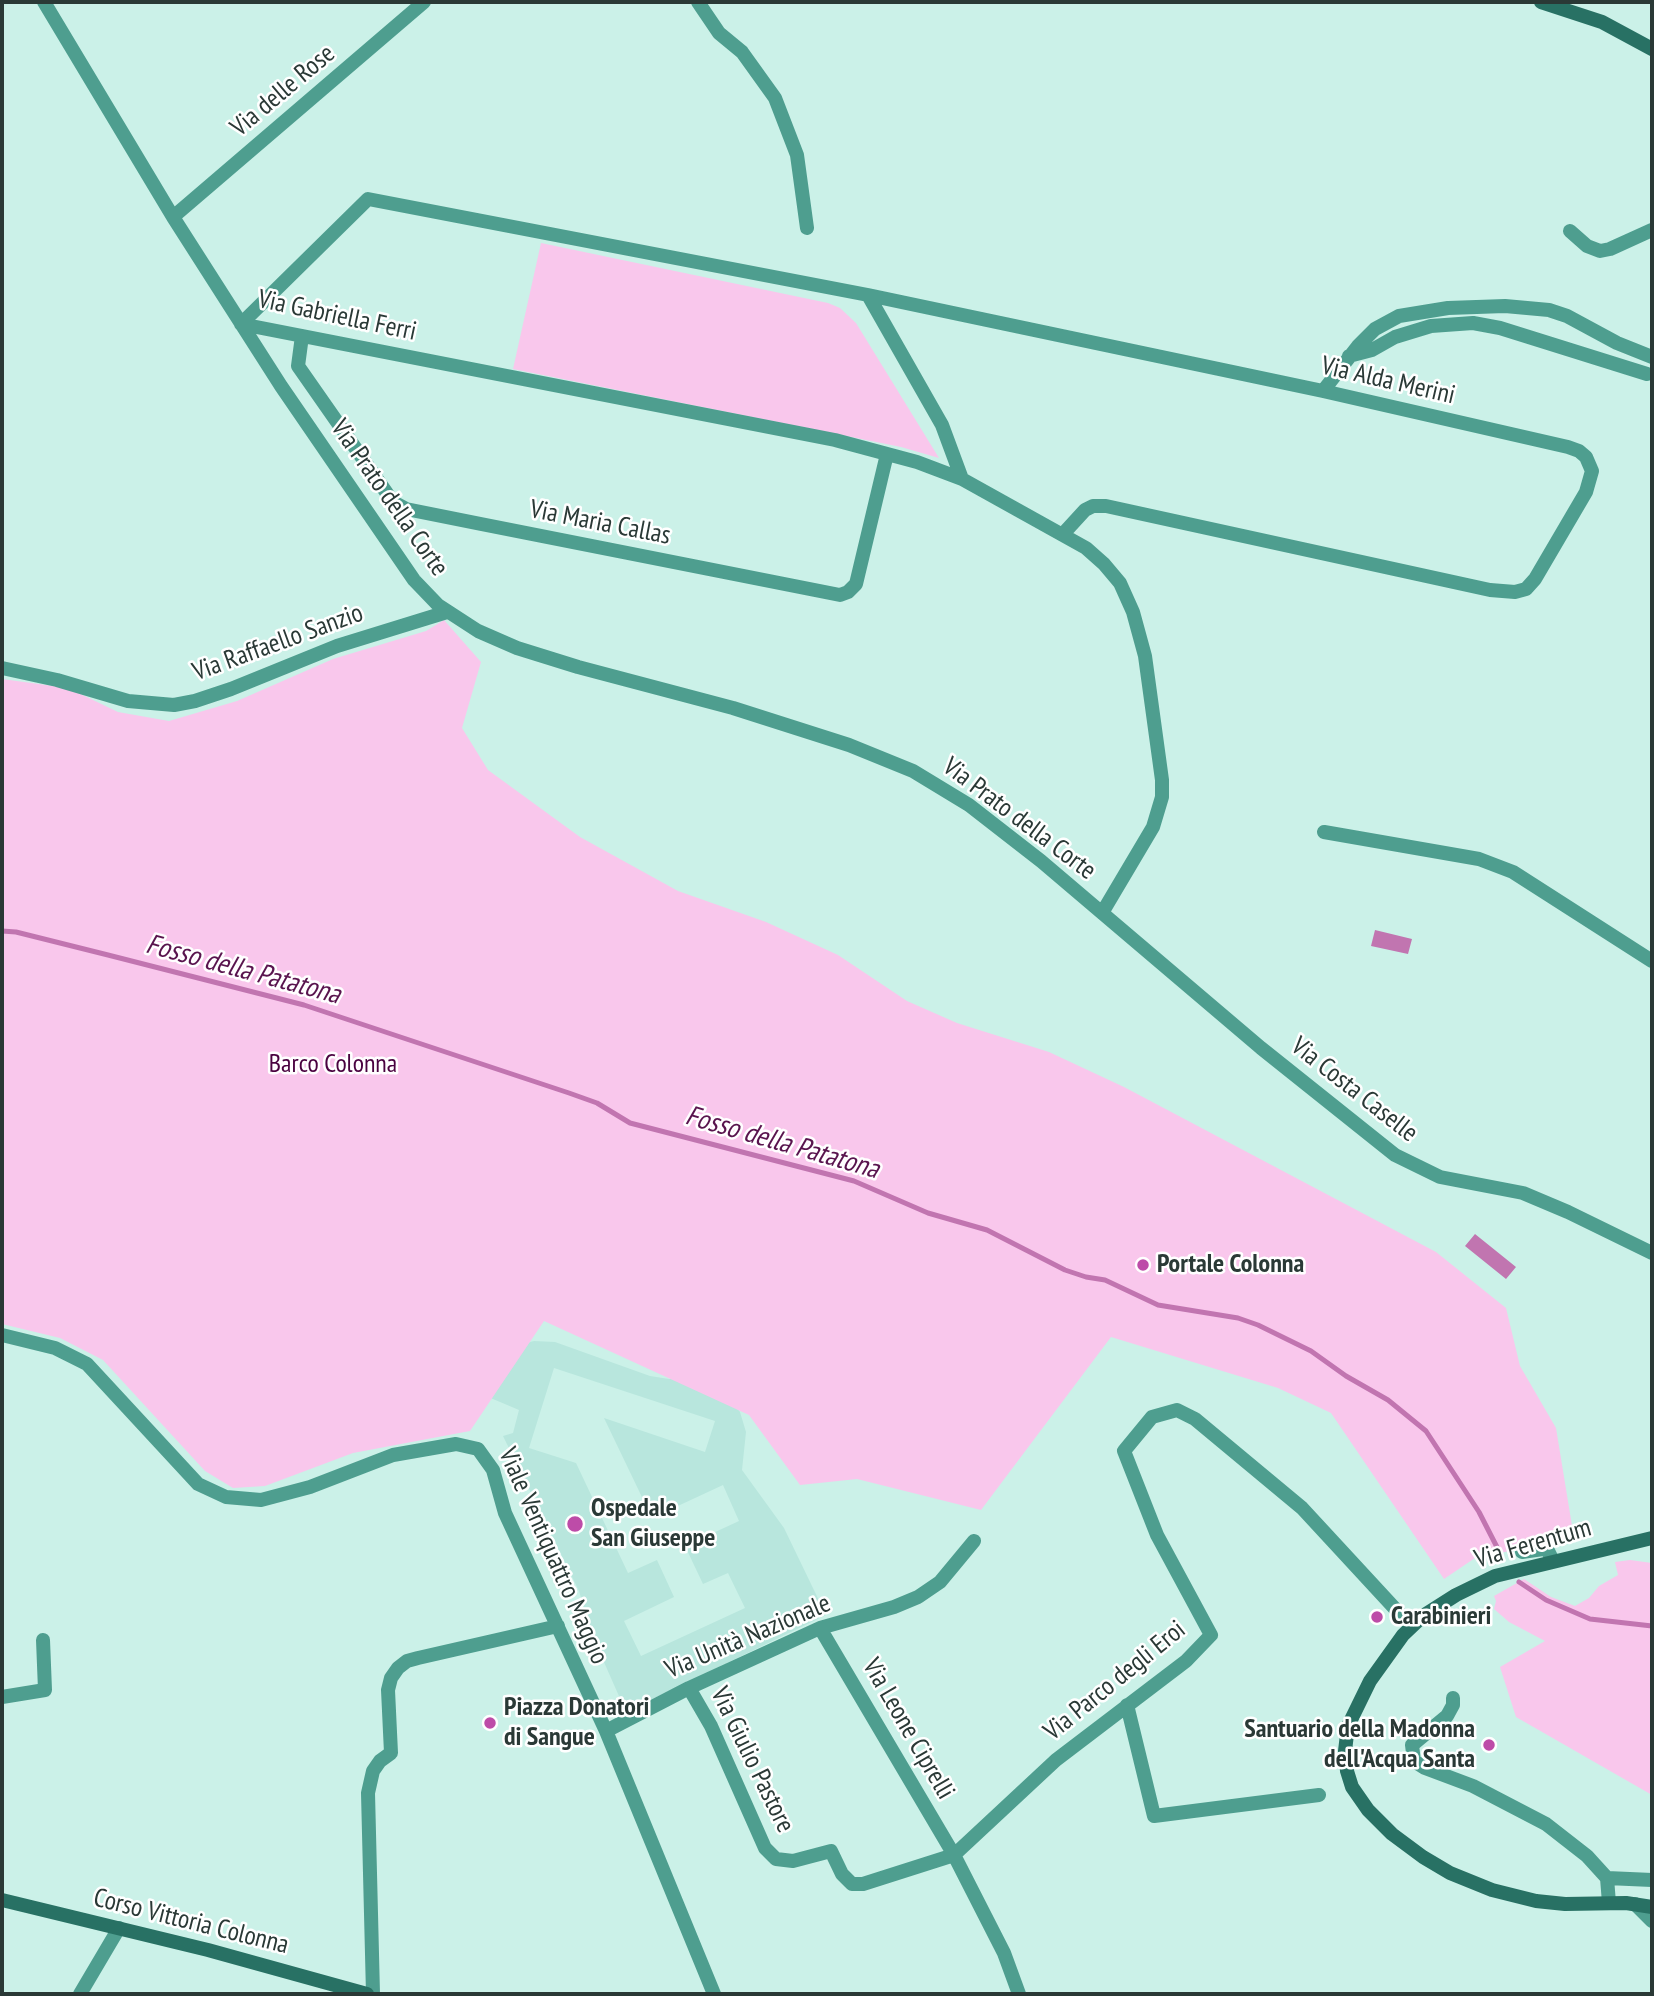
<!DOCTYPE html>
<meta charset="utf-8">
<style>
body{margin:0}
#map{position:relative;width:1654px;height:1996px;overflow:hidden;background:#cbf1e8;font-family:"PT Sans Narrow",sans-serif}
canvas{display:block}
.frame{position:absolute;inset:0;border:4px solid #2a3936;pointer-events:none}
</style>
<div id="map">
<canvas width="1654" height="1996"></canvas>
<div class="frame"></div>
</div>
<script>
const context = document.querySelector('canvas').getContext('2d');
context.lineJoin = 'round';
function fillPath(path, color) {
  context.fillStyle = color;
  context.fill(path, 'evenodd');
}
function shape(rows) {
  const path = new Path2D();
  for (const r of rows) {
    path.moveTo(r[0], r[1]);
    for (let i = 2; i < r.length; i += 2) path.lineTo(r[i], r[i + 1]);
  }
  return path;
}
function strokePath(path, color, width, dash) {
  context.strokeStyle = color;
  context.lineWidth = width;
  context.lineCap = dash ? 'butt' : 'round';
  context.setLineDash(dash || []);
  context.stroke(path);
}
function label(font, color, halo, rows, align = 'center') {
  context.font = font + ' "PT Sans Narrow",sans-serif';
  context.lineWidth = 5;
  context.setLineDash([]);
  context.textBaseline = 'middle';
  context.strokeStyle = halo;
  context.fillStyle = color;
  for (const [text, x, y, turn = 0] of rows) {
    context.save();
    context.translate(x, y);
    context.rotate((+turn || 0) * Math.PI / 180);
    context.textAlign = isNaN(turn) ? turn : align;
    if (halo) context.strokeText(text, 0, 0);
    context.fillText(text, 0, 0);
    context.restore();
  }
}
fillPath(shape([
 [534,1341,555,1342,650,1376,669,1379,690,1378,727,1396,740,1412,746,1432,742,1470,784,1528,826,1615,626,1712,592,1635,579,1591,503,1436,513,1433,519,1410,474,1391,514,1346],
 [554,1368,715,1421,705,1452,604,1418,652,1518,723,1485,739,1521,685,1546,703,1584,728,1573,745,1608,641,1656,624,1621,674,1597,657,1560,628,1573,576,1463,529,1448]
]), '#b8e6dd');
fillPath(shape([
 [541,243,828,303,840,308,856,323,939,458,901,447,513,369],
 [444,620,481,662,462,728,488,770,580,837,678,891,766,922,838,955,907,1001,957,1023,1049,1052,1124,1087,1436,1252,1506,1308,1520,1366,1556,1428,1574,1538,1475,1558,1444,1579,1331,1413,1278,1388,1111,1337,981,1510,857,1479,800,1485,749,1415,544,1321,470,1431,353,1453,265,1486,233,1488,205,1471,103,1360,60,1338,2,1324,2,679,68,688,118,712,169,721,237,701,333,659,426,631],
 [1630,1560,1652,1563,1652,1795,1516,1717,1500,1667,1545,1641,1509,1622,1494,1609,1496,1601,1494,1596,1524,1579,1551,1597,1575,1606,1589,1598,1599,1586,1618,1575,1615,1562]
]), '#f9c7ec');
fillPath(shape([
 [1375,930,1412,939,1408,954,1371,946],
 [1475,1234,1516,1267,1506,1279,1465,1246]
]), '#c175b0');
strokePath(shape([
 [2,931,16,932,108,955,304,1005,569,1093,597,1103,630,1123,854,1181,928,1213,987,1230,1065,1270,1086,1277,1105,1280,1158,1305,1238,1318,1258,1325,1311,1351,1346,1376,1388,1400,1426,1431,1479,1512,1500,1553],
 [1519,1582,1546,1600,1590,1619,1652,1626]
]), '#c175b0', 5);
strokePath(shape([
 [44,2,173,217,281,386,414,580,438,605,478,631,517,648,578,667,733,708,849,745,913,771,969,805,1041,861,1261,1048,1395,1155,1440,1177,1523,1193,1568,1212,1652,1253],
 [698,2,719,33,742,52,775,98,797,155,807,228],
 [173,217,424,2],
 [1570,231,1587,246,1600,251,1610,249,1652,230],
 [868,295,368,199,241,324,835,440,917,462,962,479],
 [302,336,298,366,393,502,406,509,481,524,840,595,848,592,856,584,887,454],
 [1349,356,1372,350,1395,337,1431,326,1473,323,1500,328,1647,374],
 [1323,391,1358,346,1375,329,1399,316,1448,308,1505,306,1549,310,1567,316,1617,343,1652,357],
 [1063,534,1085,510,1093,506,1106,506,1490,590,1515,592,1526,589,1535,579,1586,492,1592,471,1586,457,1579,451,1568,447,1323,391,868,295,942,425,962,479,1086,548,1104,564,1120,583,1133,612,1145,656,1162,780,1162,797,1153,827,1102,913],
 [2,668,57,680,128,701,174,705,195,701,231,689,337,646,447,612],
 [1324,832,1479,859,1513,872,1652,961],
 [2,1335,55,1348,87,1364,198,1484,226,1497,261,1500,310,1487,393,1455,456,1444,478,1449,493,1470,505,1513,606,1731,714,1994],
 [1522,1552,1543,1549,1548,1551,1553,1561],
 [820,1628,954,1855,1004,1953,1019,1994],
 [689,1688,711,1726,765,1848,776,1859,793,1861,831,1851,842,1874,852,1884,863,1884,954,1855,1056,1760,1186,1661,1211,1635,1157,1535,1124,1451,1152,1417,1177,1410,1195,1419,1302,1508,1411,1626],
 [2,1697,45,1690,43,1640],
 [1453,1698,1453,1705,1447,1716,1412,1745,1414,1761,1425,1768,1473,1786,1546,1824,1587,1856,1607,1878,1609,1903],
 [1127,1705,1154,1816,1319,1795],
 [606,1731,689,1688,820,1628,894,1607,918,1597,940,1582,974,1541],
 [1607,1878,1652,1880],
 [1635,1904,1652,1921],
 [80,1994,119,1928],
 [373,1994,368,1793,373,1771,380,1761,391,1753,388,1690,391,1678,398,1668,407,1661,418,1658,558,1626]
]), '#4e9e8f', 14);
strokePath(shape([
 [1541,2,1602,22,1652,49],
 [1652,1538,1495,1576,1456,1595,1423,1616,1403,1635,1370,1681,1348,1726,1345,1751,1347,1771,1352,1787,1368,1810,1392,1834,1423,1857,1450,1873,1492,1890,1536,1901,1565,1904,1626,1903,1652,1907],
 [2,1900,208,1950,367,1994]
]), '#287164', 14);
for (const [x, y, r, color] of [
 [1143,1265,7,"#bd4ca8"],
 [575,1524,9,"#bd4ca8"],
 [1377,1617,7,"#bd4ca8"],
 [490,1723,7,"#bd4ca8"],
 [1489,1745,7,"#bd4ca8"]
]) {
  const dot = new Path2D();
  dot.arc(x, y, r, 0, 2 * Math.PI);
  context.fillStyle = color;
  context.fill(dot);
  strokePath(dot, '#fff', 2.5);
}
label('26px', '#2a3936', '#fff', [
 ["Via delle Rose",283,91,-40],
 ["Via Gabriella Ferri",337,316,12],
 ["Via Alda Merini",1388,381,13],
 ["Via Prato della Corte",389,498,55],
 ["Via Maria Callas",600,523,11],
 ["Via Raffaello Sanzio",278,643,-20],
 ["Via Prato della Corte",1019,819,37],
 ["Via Costa Caselle",1354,1090,38],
 ["Via Ferentum",1533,1544,-16],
 ["Viale Ventiquattro Maggio",553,1556,66],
 ["Via Unità Nazionale",748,1637,-23],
 ["Via Parco degli Eroi",1115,1681,-39],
 ["Via Leone Ciprelli",908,1729,60],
 ["Via Giulio Pastore",752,1760,64],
 ["Corso Vittoria Colonna",191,1922,14]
]);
label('26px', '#4a0240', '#fff', [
 ["Barco Colonna",333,1065]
]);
label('bold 26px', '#2a3936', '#fff', [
 ["Portale Colonna",1157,1265],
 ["Ospedale",591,1509],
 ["San Giuseppe",591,1539],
 ["Carabinieri",1391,1617],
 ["Piazza Donatori",504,1708],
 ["di Sangue",504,1738],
 ["Santuario della Madonna",1475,1730,"right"],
 ["dell'Acqua Santa",1475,1760,"right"]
], 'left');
label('italic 28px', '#59144e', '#fff', [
 ["Fosso della Patatona",243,970,15],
 ["Fosso della Patatona",782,1143,16]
]);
</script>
